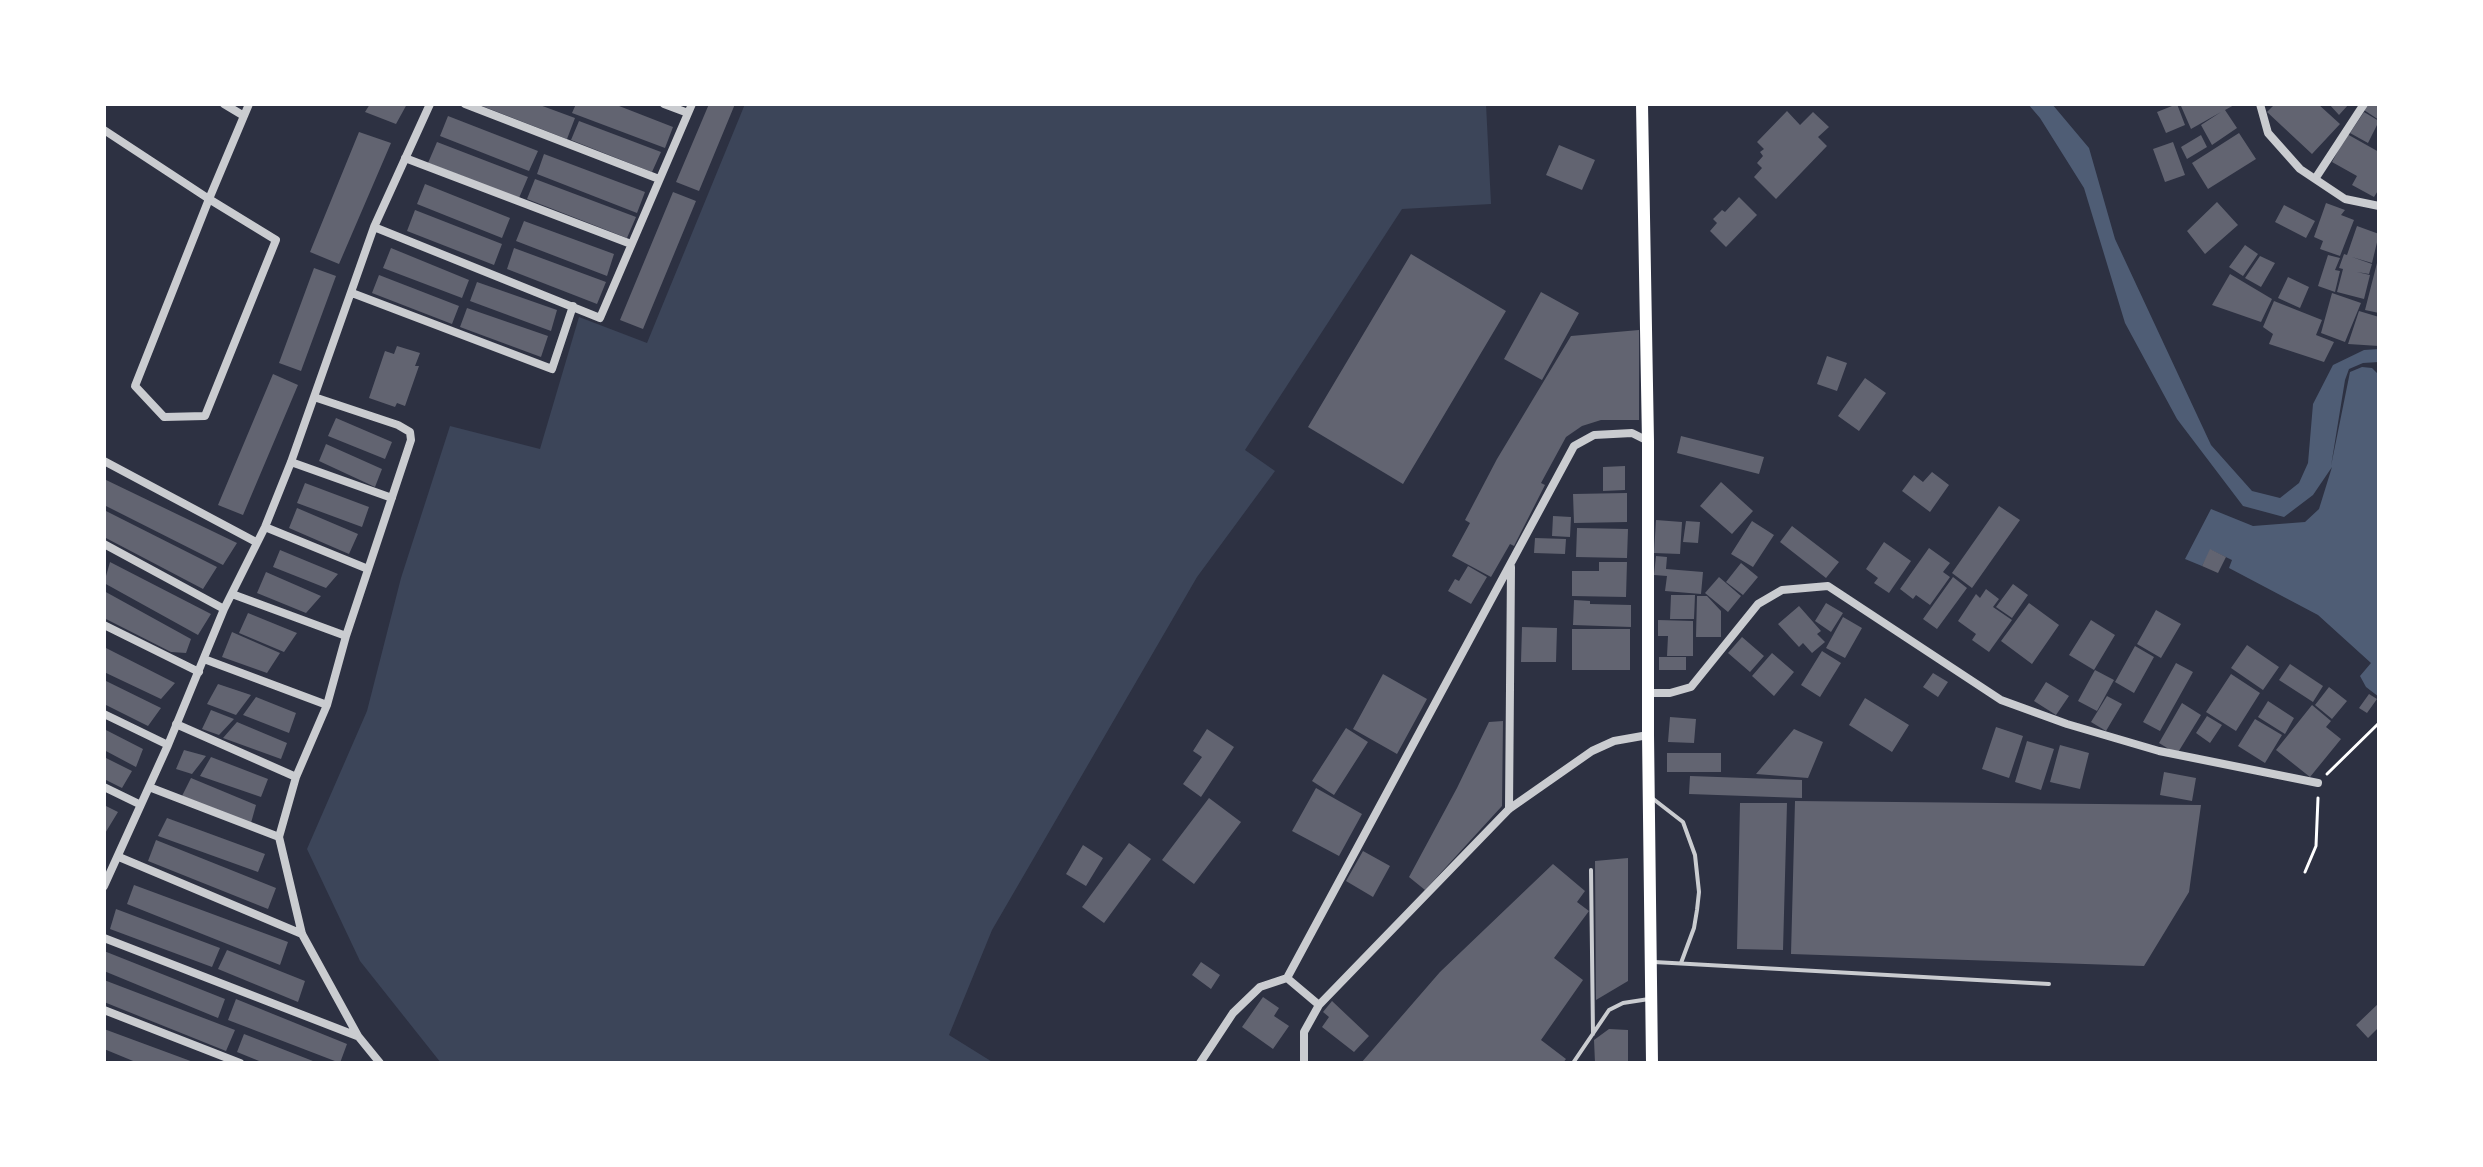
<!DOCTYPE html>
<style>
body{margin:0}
#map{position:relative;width:2483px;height:1167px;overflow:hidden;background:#2d3142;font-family:"Exo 2",sans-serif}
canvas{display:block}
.frame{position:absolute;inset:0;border:106px solid #fff;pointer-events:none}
</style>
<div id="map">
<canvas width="2483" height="1167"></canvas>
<div class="frame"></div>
</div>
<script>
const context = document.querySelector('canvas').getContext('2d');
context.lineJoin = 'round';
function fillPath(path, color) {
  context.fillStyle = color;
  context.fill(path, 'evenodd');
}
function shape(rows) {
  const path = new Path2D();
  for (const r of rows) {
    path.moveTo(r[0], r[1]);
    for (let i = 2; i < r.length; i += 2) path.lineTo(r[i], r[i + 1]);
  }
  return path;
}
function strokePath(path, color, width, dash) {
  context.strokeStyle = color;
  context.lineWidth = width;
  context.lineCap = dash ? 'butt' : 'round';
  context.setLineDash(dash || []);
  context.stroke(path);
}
fillPath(shape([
 [745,104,1486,104,1491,204,1402,209,1245,450,1275,471,1197,577,992,930,949,1035,994,1063,441,1063,360,961,307,849,367,711,401,578,450,426,540,449,579,317,647,343]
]), '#3c4559');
fillPath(shape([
 [2028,104,2052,104,2089,148,2115,239,2211,445,2252,491,2280,498,2299,483,2308,463,2313,404,2333,365,2364,350,2379,349,2379,362,2363,363,2349,369,2345,380,2331,466,2350,372,2362,367,2372,368,2379,375,2379,697,2366,687,2360,676,2371,663,2318,615,2229,568,2232,560,2211,550,2202,566,2185,559,2211,509,2253,526,2305,522,2319,509,2332,467,2313,495,2284,517,2243,506,2177,419,2125,323,2084,188,2040,118]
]), '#4f5d75');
fillPath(shape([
 [370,104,407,104,396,124,365,112],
 [477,104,537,104,575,118,567,139],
 [576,104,614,104,673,127,665,148,572,113],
 [709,104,735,104,699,191,676,182],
 [2177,104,2185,125,2166,133,2157,112],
 [2184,104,2236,104,2225,110,2237,128,2212,145,2201,125,2221,112,2191,129,2181,106],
 [2275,104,2318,104,2340,124,2312,154,2267,112],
 [2329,104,2349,104,2339,115],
 [2368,104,2379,104,2379,120,2364,110],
 [1787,111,1800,125,1813,112,1829,127,1818,137,1827,146,1776,199,1754,177,1762,168,1757,163,1763,156,1760,152,1764,149,1757,142],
 [2364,112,2379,121,2368,143,2350,133],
 [448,116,538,151,529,171,440,136],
 [579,121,661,152,652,172,571,140],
 [359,132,391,143,339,264,310,252],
 [2239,133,2256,159,2208,189,2192,163],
 [2347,134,2379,152,2379,189,2374,197,2352,185,2357,176,2332,162],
 [2201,135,2207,147,2187,159,2181,147],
 [437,142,528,177,519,198,428,163],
 [2173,142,2185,175,2165,182,2153,149],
 [1559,145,1595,160,1582,190,1546,175],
 [544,154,645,192,637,213,537,174],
 [535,179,636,217,627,238,527,199],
 [425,184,510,218,502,238,417,204],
 [673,192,696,201,643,329,620,320],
 [1739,197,1757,215,1726,247,1710,231,1717,223,1713,219,1722,210,1725,212],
 [2217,202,2238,225,2205,254,2187,231],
 [2326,203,2345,210,2341,215,2354,220,2340,256,2320,249,2323,241,2314,237],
 [2284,205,2315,221,2306,238,2275,222],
 [415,210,502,244,494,265,407,231],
 [524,221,614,254,607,276,516,241],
 [2357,226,2379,234,2372,263,2352,257,2372,264,2369,274,2357,272,2370,275,2364,299,2337,292,2343,269,2339,268,2344,254,2347,255],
 [2245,245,2258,254,2243,276,2229,267],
 [391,248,469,280,462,298,383,268],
 [514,248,606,282,597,304,507,269],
 [1411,254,1506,311,1403,484,1308,427],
 [2328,255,2340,258,2335,270,2340,271,2335,292,2318,286],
 [2260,256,2275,263,2261,287,2245,278],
 [2378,259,2379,259,2379,313,2365,310],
 [314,268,336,276,301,371,279,363],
 [2230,274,2272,299,2261,322,2212,305],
 [379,275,459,306,452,324,372,293],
 [2288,277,2309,287,2300,308,2278,298],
 [477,282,557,310,551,331,470,301],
 [1541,292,1579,313,1542,380,1504,359],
 [2332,293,2361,303,2345,342,2321,333],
 [2274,301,2322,320,2316,335,2334,342,2324,362,2269,344,2273,334,2263,327],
 [467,308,548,336,541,357,460,327],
 [2359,311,2379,317,2379,346,2348,344],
 [1639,330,1639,420,1601,420,1582,426,1566,437,1541,483,1545,485,1514,546,1510,544,1491,577,1452,556,1470,523,1465,520,1497,459,1571,336],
 [397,346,420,353,415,366,419,366,405,406,397,403,395,407,369,398,385,351,394,354],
 [1827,356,1847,363,1837,391,1817,384],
 [273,374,298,385,243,515,218,505],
 [1865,378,1886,393,1859,431,1838,416],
 [336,418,392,442,385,459,328,436],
 [1681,436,1764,457,1759,474,1677,453],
 [326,444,382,469,375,487,319,461],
 [1625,466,1625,490,1603,491,1603,467],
 [1932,472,1949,485,1930,512,1902,491,1914,475,1923,482],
 [104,479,237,543,223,565,104,505],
 [1721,482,1753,511,1732,534,1700,506],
 [305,483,369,507,362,527,297,503],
 [1627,493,1627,522,1574,523,1573,494],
 [1999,506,2020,520,1972,588,1952,573],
 [297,508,358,534,349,554,289,528],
 [104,510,217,567,203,589,104,537],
 [1553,516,1571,517,1570,537,1552,536],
 [1656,520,1682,522,1680,554,1654,553],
 [1686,521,1700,522,1698,543,1683,542],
 [1752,521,1774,535,1753,567,1731,554],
 [1792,526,1839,562,1826,578,1780,542],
 [1577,528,1628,529,1627,558,1576,557],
 [1535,538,1566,539,1565,554,1534,553],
 [1884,542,1911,561,1889,593,1874,583,1878,578,1866,569],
 [1929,548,1950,563,1943,572,1950,577,1930,605,1916,595,1913,599,1900,589],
 [2210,549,2226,557,2218,573,2202,566],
 [280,550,338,574,326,588,273,567],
 [1656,556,1667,557,1666,569,1703,572,1701,594,1665,591,1667,576,1654,575],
 [110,562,211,614,198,635,104,583],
 [1599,562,1627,562,1626,597,1572,596,1572,571,1599,571],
 [1741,563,1758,577,1743,595,1726,582],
 [1468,566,1487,577,1471,604,1448,591,1455,579,1459,581],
 [266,572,321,596,306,613,257,593],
 [1719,577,1741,596,1728,612,1705,593],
 [1953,577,1967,588,1937,629,1923,619],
 [2013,584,2028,595,2012,618,1996,607],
 [1986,589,1999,599,1993,607,2012,620,1989,652,1972,640,1976,634,1958,621,1976,594,1980,598],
 [104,591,191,639,186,653,171,652,104,618],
 [1671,595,1695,595,1694,619,1670,619],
 [1697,596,1707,596,1721,611,1721,637,1696,637],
 [1574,600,1590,601,1590,604,1631,605,1631,627,1573,625],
 [1826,603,1843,613,1831,632,1815,621],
 [2029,603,2059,625,2032,664,2001,641],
 [1799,606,1821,631,1817,634,1825,642,1812,653,1803,643,1799,647,1778,624],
 [2156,610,2181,624,2161,658,2137,644],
 [248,613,297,633,284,652,239,633],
 [1843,617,1862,628,1845,658,1826,648],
 [1658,620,1693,621,1693,656,1667,656,1668,636,1658,636],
 [2091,620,2115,635,2094,670,2069,655],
 [1522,627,1557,628,1556,662,1521,662],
 [1572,629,1630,629,1630,670,1572,670],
 [232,632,280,653,267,673,222,657],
 [1742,637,1764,656,1750,672,1728,653],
 [2247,645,2279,667,2263,690,2231,668],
 [2135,646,2154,657,2134,693,2115,682],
 [104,647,175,683,161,699,104,672],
 [1822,651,1841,663,1820,697,1801,685],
 [1772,653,1794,672,1774,696,1752,676],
 [1659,657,1686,657,1686,670,1659,670],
 [2176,663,2193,672,2160,731,2143,722],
 [2290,664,2323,686,2313,702,2279,680],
 [2095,670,2114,680,2097,711,2078,701],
 [1933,673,1948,682,1938,697,1923,687],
 [1383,674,1427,699,1397,754,1353,729],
 [2231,674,2260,693,2236,731,2206,712],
 [104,680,161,708,148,726,104,704],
 [2046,682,2069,696,2056,715,2034,701],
 [218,684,251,695,236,715,207,704],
 [2329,687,2347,701,2332,719,2315,705],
 [2369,694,2377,699,2367,713,2359,708],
 [2107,696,2122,704,2106,731,2091,722],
 [256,697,296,713,289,733,243,715],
 [1865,698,1909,725,1892,752,1849,725],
 [2268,701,2294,718,2285,734,2258,717],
 [2182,703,2201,715,2177,754,2159,743],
 [2312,705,2331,721,2326,727,2341,739,2310,777,2276,750],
 [211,710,234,719,219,735,202,729],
 [2207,716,2222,725,2210,743,2196,733],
 [1670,717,1696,719,1694,743,1668,742],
 [2255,719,2282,735,2265,763,2238,746],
 [1503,721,1502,806,1425,890,1409,877,1457,788,1489,722],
 [237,722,287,743,281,759,223,738],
 [1996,727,2023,736,2009,778,1982,769],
 [1346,728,1368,742,1334,795,1312,781],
 [104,729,143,749,136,767,104,750],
 [1207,729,1234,747,1201,797,1183,784,1202,757,1193,751],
 [1794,729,1823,742,1808,778,1756,774],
 [2027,741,2054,749,2041,790,2015,782],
 [2060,745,2089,753,2080,789,2050,782],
 [184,750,206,756,192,774,176,769],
 [1667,753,1721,753,1721,772,1667,772],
 [104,757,132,771,122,788,104,779],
 [211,757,268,779,261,797,200,776],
 [2164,772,2196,778,2192,801,2160,795],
 [1690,776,1802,780,1802,798,1689,794],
 [191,778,256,805,251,823,182,796],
 [1316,788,1362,814,1339,856,1292,831],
 [1209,798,1241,822,1194,884,1162,860],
 [1795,801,2201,805,2189,892,2144,966,1791,954],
 [1740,803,1787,803,1783,950,1737,949],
 [104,805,118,812,104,835],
 [167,818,265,854,258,872,158,836],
 [156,840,276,888,268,909,148,861],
 [1129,843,1151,859,1104,923,1082,907],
 [1083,845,1103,858,1086,886,1066,874],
 [1363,851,1390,866,1373,897,1346,881],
 [1628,858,1628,981,1596,1000,1595,861],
 [1553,864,1585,891,1577,902,1589,911,1554,958,1583,980,1541,1040,1566,1059,1563,1063,1361,1063,1440,972],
 [134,885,288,942,280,965,127,904],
 [116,909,220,948,212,967,110,929],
 [227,950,305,981,298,1002,218,969],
 [104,951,225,999,218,1018,104,971],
 [1201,962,1220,975,1211,989,1192,975],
 [104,980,235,1030,226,1051,104,1002],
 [1263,997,1279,1008,1274,1016,1289,1026,1273,1049,1242,1027],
 [236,999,347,1044,340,1063,228,1020],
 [1332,1001,1369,1036,1354,1052,1322,1027,1329,1017,1323,1012],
 [2379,1003,2379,1027,2368,1038,2356,1025],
 [104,1029,196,1063,138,1063,104,1049],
 [1609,1029,1628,1030,1628,1063,1595,1063,1594,1040],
 [244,1034,318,1063,264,1063,237,1052]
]), '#626471');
strokePath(shape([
 [2327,774,2379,723],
 [2305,872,2316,846,2318,798]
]), '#fff', 3);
strokePath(shape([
 [1652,798,1683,822,1695,855,1699,892,1697,910,1694,928,1681,963],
 [1591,870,1593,1034],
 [1654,962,2049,984],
 [1573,1063,1609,1010,1623,1003,1649,999]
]), '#caccd0', 4);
strokePath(shape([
 [224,104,244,116],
 [465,104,659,179],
 [664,104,688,113],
 [2260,104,2268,133,2300,169,2345,199,2379,206],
 [104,130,209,199,276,240,205,416,164,417,135,386,209,199,249,104],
 [405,158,631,244],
 [2315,179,2364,104],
 [374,227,600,318,692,104],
 [352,293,552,369,573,306],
 [314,397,398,425,410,432,411,440,346,636,327,705,296,777,279,837,302,934,358,1036,380,1063],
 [104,461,256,542],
 [291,462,392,498],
 [265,527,368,569],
 [104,544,224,609],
 [232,594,346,636],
 [104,625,199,672],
 [204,659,327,705],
 [1648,693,1670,693,1691,687,1758,604,1782,590,1828,586,2001,700,2067,724,2159,751,2318,783],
 [104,714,168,745],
 [176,724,296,777],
 [104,787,139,804],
 [149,787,279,837],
 [1509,809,1511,567],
 [119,857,302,934],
 [104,886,168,745,224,609,265,527,291,462,374,227,430,104],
 [104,938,357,1036],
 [1287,978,1319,1005],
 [104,1010,240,1063],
 [1200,1063,1233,1013,1260,987,1287,978,1574,446,1594,435,1632,433,1648,441],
 [1304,1063,1304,1032,1319,1005,1509,809,1592,751,1614,741,1648,735]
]), '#caccd0', 8);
strokePath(shape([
 [1642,104,1648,441,1648,735,1652,1063]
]), '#fff', 12);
</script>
